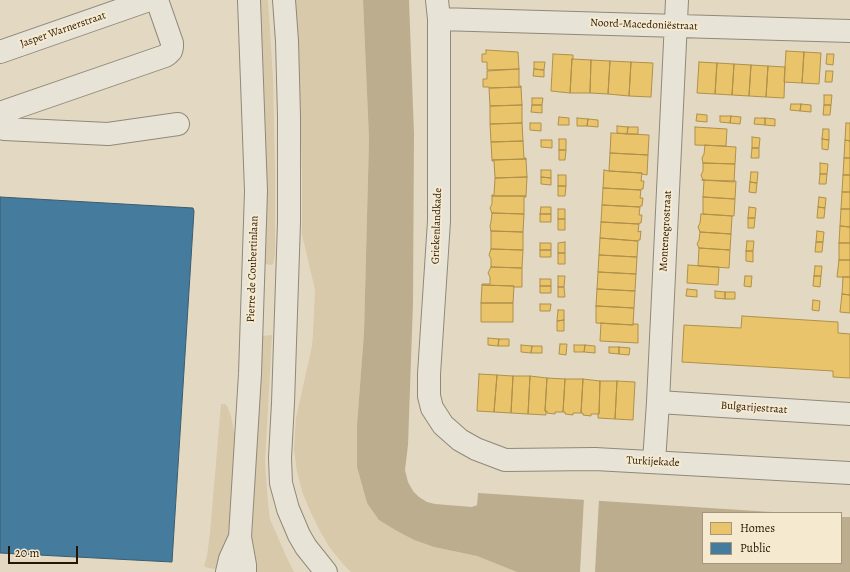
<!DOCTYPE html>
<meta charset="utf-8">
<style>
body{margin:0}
#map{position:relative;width:850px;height:572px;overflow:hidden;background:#e3d9c2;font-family:Alegreya,serif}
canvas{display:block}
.legend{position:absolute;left:702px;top:512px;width:140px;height:52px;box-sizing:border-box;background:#f5eacf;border:1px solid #a3957e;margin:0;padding:5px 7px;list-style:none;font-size:12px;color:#271504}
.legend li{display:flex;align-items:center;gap:8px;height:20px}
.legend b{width:20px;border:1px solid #a3957e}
.scale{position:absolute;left:8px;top:546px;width:70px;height:18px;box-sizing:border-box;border:2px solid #271504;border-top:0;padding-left:5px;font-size:12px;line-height:14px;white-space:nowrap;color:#271504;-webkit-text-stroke:3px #f5eacf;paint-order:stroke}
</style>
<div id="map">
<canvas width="850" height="572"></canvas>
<ul class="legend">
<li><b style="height:11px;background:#e9c46a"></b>Homes</li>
<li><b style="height:11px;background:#457b9d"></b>Public</li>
</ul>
<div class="scale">20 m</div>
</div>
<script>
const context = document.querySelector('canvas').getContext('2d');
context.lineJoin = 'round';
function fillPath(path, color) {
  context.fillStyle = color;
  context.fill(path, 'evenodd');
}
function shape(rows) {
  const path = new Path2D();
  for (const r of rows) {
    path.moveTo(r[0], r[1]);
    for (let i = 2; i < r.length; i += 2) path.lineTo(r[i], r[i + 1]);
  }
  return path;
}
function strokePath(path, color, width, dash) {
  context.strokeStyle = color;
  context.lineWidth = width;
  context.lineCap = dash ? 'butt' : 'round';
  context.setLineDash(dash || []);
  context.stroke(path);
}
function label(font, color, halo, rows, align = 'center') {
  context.font = font + ' Alegreya,serif';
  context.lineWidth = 4;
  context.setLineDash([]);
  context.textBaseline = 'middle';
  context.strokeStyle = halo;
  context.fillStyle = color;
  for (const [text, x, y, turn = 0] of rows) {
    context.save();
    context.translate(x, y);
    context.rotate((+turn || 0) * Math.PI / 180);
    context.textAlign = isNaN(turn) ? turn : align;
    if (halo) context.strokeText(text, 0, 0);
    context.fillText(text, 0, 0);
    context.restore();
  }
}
fillPath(shape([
 [260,0,268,0,273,78,275,172,275,255,273,264,272,265,265,264,266,171,264,81],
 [295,0,363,0,369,139,364,333,357,425,357,467,367,503,397,531,414,540,434,547,477,556,517,572,351,572,344,565,330,548,321,533,311,513,303,494,297,472,294,450,296,418,312,346,313,334,315,292,314,285,302,235,302,175,299,71],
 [272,335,265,462,268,504,270,519,286,556,294,572,252,572,252,537,262,336],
 [221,404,225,404,227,406,231,416,235,435,236,450,230,525,223,570,208,568,204,566,207,556,210,533]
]), '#d7c9aa');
fillPath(shape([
 [363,0,409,0,414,134,413,303,408,445,405,470,408,482,413,491,419,497,427,502,435,504,472,507,477,505,478,493,787,513,703,513,703,563,841,563,841,517,850,517,850,572,517,572,477,556,434,547,414,540,397,531,379,520,367,503,357,467,357,425,364,333,369,139]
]), '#bcad8f');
fillPath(shape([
 [584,498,599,499,595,572,580,572]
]), '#e3d9c2');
const homes = shape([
 [486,50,518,52,519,69,487,70,487,62,482,62,482,54,486,54,486,50],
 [786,51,804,52,802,83,784,82,786,51],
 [804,52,821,53,819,84,802,83,804,52],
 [553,54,573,55,573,59,572,59,570,93,551,91,553,54],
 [827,54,834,54,833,65,826,64,827,54],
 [572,59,591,60,590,93,570,93,572,59],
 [591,60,610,61,608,94,590,93,591,60],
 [610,61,631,62,629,96,608,94,610,61],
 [534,62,545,62,544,70,534,69,534,62],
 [631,62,653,63,651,97,629,96,631,62],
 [699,62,717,63,715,94,697,93,699,62],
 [717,63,734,64,732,95,715,94,717,63],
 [734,64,751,65,749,96,732,95,734,64],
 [751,65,768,66,766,97,749,96,751,65],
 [768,66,785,67,784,98,766,97,768,66],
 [519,69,519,86,521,86,521,87,489,88,489,87,483,87,483,79,487,79,487,71,519,69],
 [534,69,544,70,544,77,533,76,534,69],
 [826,71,833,71,832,82,825,82,826,71],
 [521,87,522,105,490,106,489,88,521,87],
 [824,95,832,95,831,105,824,105,824,95],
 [532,98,543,98,542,105,532,105,532,98],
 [791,104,801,104,800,111,790,110,791,104],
 [801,104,811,105,811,112,800,111,801,104],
 [522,105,522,123,490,124,490,106,522,105],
 [532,105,542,105,542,113,531,112,532,105],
 [824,105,831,105,830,115,823,115,824,105],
 [697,114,707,115,707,122,696,121,697,114],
 [720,116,731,116,730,123,720,122,720,116],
 [731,116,741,117,740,124,730,123,731,116],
 [559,117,569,118,569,125,558,125,559,117],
 [577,118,588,119,587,126,577,126,577,118],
 [755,118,765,118,765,125,754,124,755,118],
 [765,118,775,119,775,126,765,125,765,118],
 [588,119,598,120,598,127,587,126,588,119],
 [522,123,523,141,491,142,490,124,522,123],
 [530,123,541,123,541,131,530,130,530,123],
 [846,123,850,123,850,141,845,140,846,123],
 [617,126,628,127,627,134,617,133,617,126],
 [628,127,638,127,638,134,627,134,628,127],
 [695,127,727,129,726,146,695,145,695,127],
 [823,129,829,129,829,140,822,139,823,129],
 [611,133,649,135,648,155,610,153,611,133],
 [752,137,760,138,759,148,752,148,752,137],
 [559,139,566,139,566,150,559,150,559,139],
 [822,139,829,140,828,150,822,149,822,139],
 [541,140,552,140,552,148,541,147,541,140],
 [845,140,850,141,850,158,844,158,845,140],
 [523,141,524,158,526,158,526,159,492,160,491,142,523,141],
 [705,145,736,147,735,164,703,163,702,158,704,154,705,145],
 [752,148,759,148,759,158,751,158,752,148],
 [559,150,566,150,565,160,559,160,559,150],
 [610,153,648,155,647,175,642,174,642,173,609,171,610,153],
 [844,158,850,158,850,175,843,175,844,158],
 [526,159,527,177,495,178,494,161,492,161,492,160,526,159],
 [703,163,735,164,734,182,703,180,701,175,703,171,703,163],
 [820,163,828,164,827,174,820,174,820,163],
 [541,170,551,170,551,178,541,177,541,170],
 [604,170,609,171,642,173,641,181,644,181,643,189,641,189,641,190,603,188,604,170],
 [751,172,758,172,757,183,750,182,751,172],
 [820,174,827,174,826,184,819,184,820,174],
 [558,175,566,175,566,186,558,186,558,175],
 [843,175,850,175,850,192,842,192,843,175],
 [527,177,526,196,492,196,492,195,494,195,495,178,527,177],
 [541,177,551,178,551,185,541,184,541,177],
 [702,180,736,181,735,199,703,197,704,180,702,180],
 [750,182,757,183,756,193,749,192,750,182],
 [558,186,566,186,565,196,558,196,558,186],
 [603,188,641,190,640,198,643,198,642,206,640,206,640,207,602,205,603,188],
 [842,192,850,192,850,209,841,209,842,192],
 [492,196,526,196,526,197,524,197,524,214,492,213,490,208,492,204,492,196],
 [703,197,735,199,734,216,703,214,703,197],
 [819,197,826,198,825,208,818,207,819,197],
 [602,205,640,207,639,215,642,215,641,223,639,223,639,224,601,222,602,205],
 [541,207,551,207,551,214,540,214,541,207],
 [749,207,756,208,755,218,748,218,749,207],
 [818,207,825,208,824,218,817,218,818,207],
 [558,209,565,209,565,219,558,219,558,209],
 [841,209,850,209,850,227,840,226,841,209],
 [492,213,524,214,523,232,491,231,490,226,491,222,492,213],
 [540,214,551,214,551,222,540,222,540,214],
 [701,214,732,216,731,234,700,232,698,227,700,223,701,214],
 [748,218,755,218,754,228,748,228,748,218],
 [558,219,565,219,565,230,558,230,558,219],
 [601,222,639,224,638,232,641,231,640,240,638,240,638,241,600,238,601,222],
 [840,226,850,227,850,243,839,243,840,226],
 [491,231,523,232,523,250,491,249,491,231],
 [817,231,824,232,823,242,816,242,817,231],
 [700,232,731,234,730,250,699,248,697,244,699,240,700,232],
 [600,238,638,241,637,257,599,255,600,238],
 [747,241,754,241,753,251,746,251,747,241],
 [565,242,565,253,558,253,558,243,565,242],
 [816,242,823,242,822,252,815,252,816,242],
 [540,243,551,243,551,250,540,250,540,243],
 [839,243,850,243,850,260,839,260,839,243],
 [699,248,730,250,729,268,698,266,699,248],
 [491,249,523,250,522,268,491,267,491,259,489,255,491,249],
 [540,250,551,250,551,257,540,257,540,250],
 [746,251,753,251,753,262,746,261,746,251],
 [558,253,565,253,565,264,558,264,558,253],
 [599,255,637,257,636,274,598,272,599,255],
 [839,260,850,260,850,277,837,277,839,260],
 [688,265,719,267,718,285,687,283,688,265],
 [815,266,822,266,821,276,814,276,815,266],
 [491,267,522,268,522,287,513,287,514,286,482,285,482,284,490,284,490,277,488,273,491,267],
 [598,272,636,274,635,291,597,289,598,272],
 [558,276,565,276,564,287,558,287,558,276],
 [745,276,752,276,751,287,744,286,745,276],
 [814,276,821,276,820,287,813,286,814,276],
 [843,277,850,277,850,295,842,294,843,277],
 [540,279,551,279,551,286,540,286,540,279],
 [482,285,514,286,513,303,481,303,482,285],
 [540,286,551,286,551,293,540,293,540,286],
 [558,287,564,287,565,297,558,297,558,287],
 [597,289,635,291,634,308,596,306,597,289],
 [687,289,697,290,697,297,686,296,687,289],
 [715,291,725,292,725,299,715,298,715,291],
 [725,292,735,292,735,299,725,299,725,292],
 [842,294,850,295,850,313,840,312,842,294],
 [813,300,820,301,819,311,812,310,813,300],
 [481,303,513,303,513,322,481,322,481,303],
 [540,304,551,304,550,311,540,311,540,304],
 [596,306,634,308,633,325,596,323,596,306],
 [558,310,564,310,564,320,557,321,558,310],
 [742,316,838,322,838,333,850,334,850,378,833,377,833,371,682,362,684,325,741,328,742,316],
 [564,320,564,331,557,331,557,321,564,320],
 [601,323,633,325,633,324,638,324,638,343,600,341,601,323],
 [488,338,499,339,498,346,488,345,488,338],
 [499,339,509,339,509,346,498,346,499,339],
 [560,344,567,344,566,355,559,354,560,344],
 [521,345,532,346,531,353,521,352,521,345],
 [574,345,585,345,584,352,574,352,574,345],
 [585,345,595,346,595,353,584,352,585,345],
 [532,346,542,346,542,353,531,353,532,346],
 [609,347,619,347,619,354,609,353,609,347],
 [619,347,630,348,629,355,619,354,619,347],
 [479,374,497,375,494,412,477,411,479,374],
 [497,375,513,376,511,413,494,412,497,375],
 [513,376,530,376,528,414,511,413,513,376],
 [530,376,547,378,545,411,546,411,546,415,528,414,530,376],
 [547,378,565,379,563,412,555,412,555,414,547,413,547,411,545,411,547,378],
 [565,379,583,379,581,413,573,413,573,415,565,414,565,412,563,412,565,379],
 [583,379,600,381,599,414,591,414,591,416,583,415,583,413,581,413,583,379],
 [600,381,617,381,615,419,598,418,598,414,599,414,600,381],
 [617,381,635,382,633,420,615,419,617,381]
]);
fillPath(homes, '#e9c46a');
strokePath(homes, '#af904b', 1);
const public = shape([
 [0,197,193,208,194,211,172,562,0,553,0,197]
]);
fillPath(public, '#457b9d');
strokePath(public, '#3c5c6f', 1);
const minor = shape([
 [284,0,287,41,289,116,289,222,283,403,280,458,281,483,288,509,299,535,306,547,326,572],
 [437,0,439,19,439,221,429,374,429,396,432,408,443,425,460,440,476,449,505,460,595,459,850,473],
 [439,19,850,31],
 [0,52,149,0],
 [0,113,165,56,168,54,171,51,172,47,172,43,157,0],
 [0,127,4,129,108,134,178,124],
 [658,402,850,414],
 [654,462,658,402,677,0],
 [227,572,230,559,240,537],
 [245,572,245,565,240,537,250,374,256,191,249,0]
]);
strokePath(minor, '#908879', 24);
strokePath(minor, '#e8e3d7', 22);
label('11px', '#271504', '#f5eacf', [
 ["Noord-Macedoniëstraat",644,25,2],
 ["Jasper Warnerstraat",63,30,-19],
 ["Griekenlandkade",437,226,-88],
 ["Montenegrostraat",666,231,-87],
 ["Pierre de Coubertinlaan",253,269,-88],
 ["Bulgarijestraat",754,408,4],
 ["Turkijekade",653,462,3]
]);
</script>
